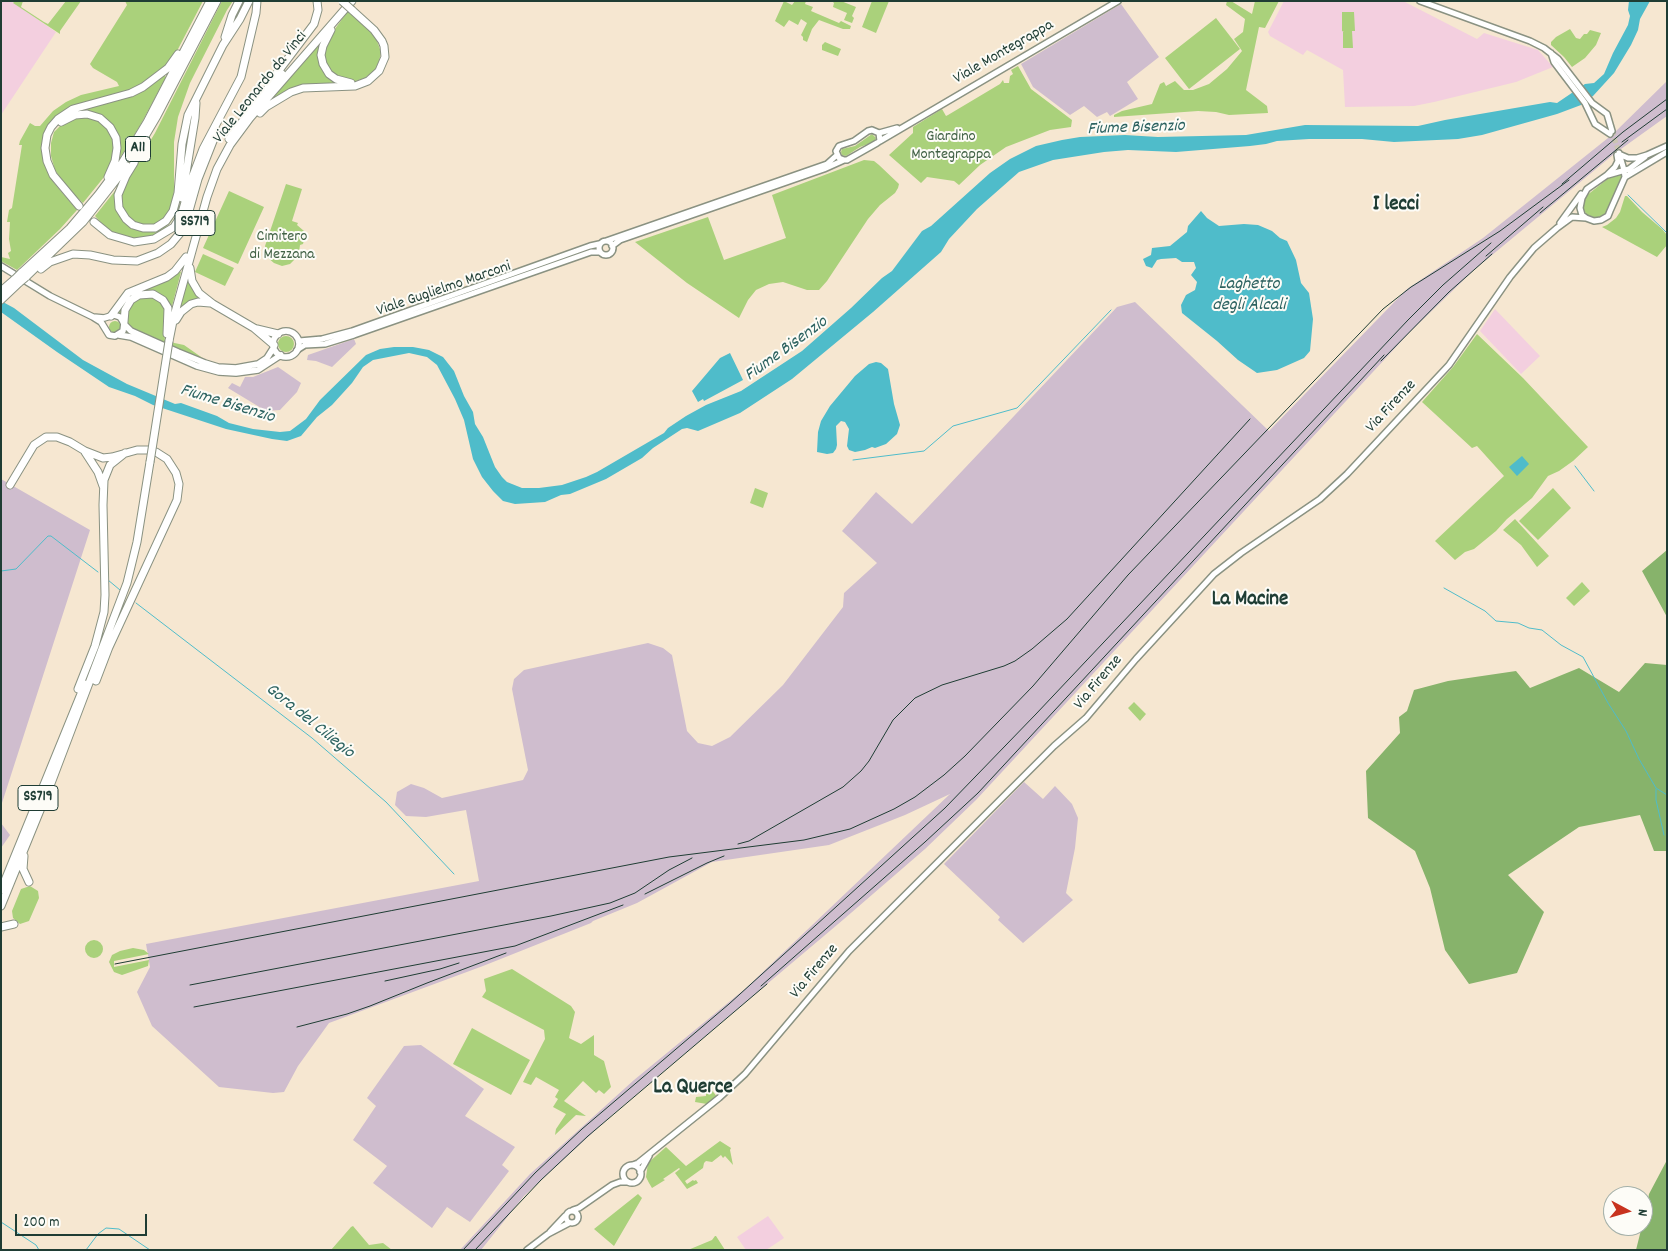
<!DOCTYPE html>
<style>
body{margin:0}
#map{position:relative;width:1668px;height:1251px;overflow:hidden;background:#f6e7d1;font-family:Dekko,sans-serif}
canvas{display:block}
.frame{position:absolute;inset:0;border:2px solid #1f3d34;pointer-events:none}
.north{position:absolute;left:1603px;top:1186px;width:50px;height:50px;box-sizing:border-box;background:#fdfcf7;border:1px solid #a4b0a9;border-radius:50%;rotate:96deg;font-size:14px;font-weight:700;line-height:20px;text-align:center;color:#1f3d34}
.north::after{content:'';display:block;margin:auto;width:18px;height:22px;background:#c8321e;clip-path:polygon(50% 0,100% 100%,50% 72%,0 100%)}
.scale{position:absolute;left:15px;top:1214px;width:132px;height:22px;box-sizing:border-box;border:2px solid #1f3d34;border-top:0;padding-left:6px;font-size:15px;line-height:18px;white-space:nowrap;color:#1f3d34;-webkit-text-stroke:4px #fdfcf7;paint-order:stroke}
</style>
<div id="map">
<canvas width="1668" height="1251"></canvas>
<div class="frame"></div>
<div class="north">N</div>
<div class="scale">200 m</div>
</div>
<script>
const context = document.querySelector('canvas').getContext('2d');
context.lineJoin = 'round';
function fillPath(path, color) {
  context.fillStyle = color;
  context.fill(path, 'evenodd');
}
function shape(rows) {
  const path = new Path2D();
  for (const r of rows) {
    if (r.length === 3) {
      path.moveTo(r[0] + r[2], r[1]);
      path.arc(r[0], r[1], r[2], 0, 2 * Math.PI);
      continue;
    }
    path.moveTo(r[0], r[1]);
    for (let i = 2; i < r.length; i += 2) path.lineTo(r[i], r[i + 1]);
  }
  return path;
}
function strokePath(path, color, width, dash) {
  context.strokeStyle = color;
  context.lineWidth = width;
  context.lineCap = dash ? 'butt' : 'round';
  context.setLineDash(dash || []);
  context.stroke(path);
}
function label(font, color, halo, rows, align = 'center') {
  context.font = font + ' Dekko,sans-serif';
  context.lineWidth = 4;
  context.setLineDash([]);
  context.textBaseline = 'middle';
  context.strokeStyle = halo;
  context.fillStyle = color;
  for (const [text, x, y, turn = 0] of rows) {
    context.save();
    context.translate(x, y);
    context.rotate((+turn || 0) * Math.PI / 180);
    context.textAlign = isNaN(turn) ? turn : align;
    if (halo) context.strokeText(text, 0, 0);
    context.fillText(text, 0, 0);
    context.restore();
  }
}
fillPath(shape([
 [1,1,11,1,56,32,1,115],
 [1284,1,1403,1,1477,39,1484,33,1538,50,1553,67,1516,82,1434,102,1414,106,1345,107,1343,70,1307,50,1303,55,1270,36,1268,32],
 [1495,309,1540,356,1521,374,1480,331],
 [768,1216,784,1238,766,1250,746,1250,737,1237]
]), '#f3cfdf');
fillPath(shape([
 [1121,4,1159,57,1127,82,1138,99,1110,116,1107,112,1097,117,1084,106,1070,115,1033,87,1021,64],
 [1667,81,1667,116,1614,154,1474,270,1410,332,976,800,925,849,844,919,612,1115,524,1196,481,1250,460,1250,530,1174,634,1080,746,988,950,794,905,815,829,845,712,862,637,903,593,921,591,923,483,966,329,1023,298,1066,284,1092,273,1093,219,1087,152,1026,137,992,150,967,146,944,479,881,466,810,426,817,406,816,395,805,397,792,411,784,424,788,442,798,523,780,528,770,512,689,514,679,524,670,648,643,663,648,672,655,687,731,698,743,712,746,730,737,783,685,843,607,844,593,877,563,842,531,876,492,912,524,1117,307,1135,302,1269,431,1407,289,1483,238,1613,134],
 [354,339,356,344,332,367,316,361,307,360,308,355],
 [278,367,301,383,297,392,280,410,266,411,228,388,232,383,240,387,245,377,253,377],
 [1,479,90,530,1,806],
 [1024,782,1043,799,1055,786,1072,804,1078,818,1075,848,1066,893,1073,900,1023,943,998,920,1000,917,944,864],
 [1,823,10,835,1,848],
 [421,1045,484,1089,465,1116,515,1147,502,1165,509,1171,470,1222,447,1207,432,1228,373,1183,387,1166,353,1140,376,1106,367,1098,404,1046]
]), '#cfbdce');
fillPath(shape([
 [15,1,23,1,21,7,44,22,48,24,66,1,81,1,60,31,60,34,13,3],
 [125,1,203,1,177,51,161,72,130,91,87,102,48,128,48,170,54,183,77,210,60,229,17,270,1,261,1,257,10,259,8,253,11,251,9,239,10,222,7,222,9,210,12,208,22,145,19,145,20,141,30,123,35,126,40,126,53,111,66,102,81,95,119,86,117,82,93,68,90,64,127,5],
 [222,1,233,1,227,10,190,83,178,117,174,142,174,191,171,210,159,224,148,226,133,222,122,210,121,194,132,171,155,133],
 [784,1,792,5,795,1,802,2,806,1,805,4,813,7,811,11,839,23,841,21,851,26,850,29,843,29,819,20,812,29,807,42,803,40,803,37,801,35,807,23,801,19,798,25,789,20,784,27,775,21],
 [832,1,841,1,856,7,852,16,854,18,852,23,844,20,847,13,833,7,834,3],
 [872,1,889,1,876,33,862,27],
 [1227,1,1231,1,1252,14,1255,1,1279,1,1265,28,1259,27,1246,90,1267,106,1268,113,1229,115,1216,112,1198,111,1114,117,1114,115,1122,111,1152,104,1160,84,1164,82,1166,86,1175,81,1184,90,1193,90,1209,84,1227,69,1242,51,1234,39,1243,32,1245,19,1226,5],
 [348,11,370,30,376,38,381,52,379,62,375,70,365,78,356,81,344,81,330,71,324,57,329,37],
 [1342,12,1354,12,1355,31,1352,31,1353,48,1343,48,1343,32,1344,32,1342,31],
 [1216,18,1240,49,1189,89,1165,58],
 [1570,29,1576,38,1580,39,1584,34,1587,34,1590,30,1601,33,1596,45,1585,58,1572,67,1564,57,1551,45,1551,42,1556,37],
 [321,41,319,57,340,83,314,86,272,98,272,97],
 [825,42,841,49,838,56,822,50,822,45],
 [1018,66,1031,89,1072,120,1071,127,1050,130,1006,147,980,165,959,185,954,181,927,177,921,183,889,155,913,133,913,127,942,109,946,116,948,115,1000,84,1003,80,1004,83,1009,83,1010,76,1013,74,1011,70],
 [164,75,166,77,165,79,141,124,118,161,112,125,71,112,118,99],
 [93,117,107,126,115,143,114,156,104,177,83,203,69,190,55,170,51,156,51,143,54,132,63,123,72,118],
 [872,134,876,138,874,142,860,147,846,156,842,155,841,152,842,149,855,146],
 [864,160,874,161,879,165,899,184,898,188,895,193,880,205,868,219,827,281,819,290,807,290,783,282,769,284,756,290,748,300,739,318,687,283,635,242,708,217,724,260,786,238,772,195],
 [1623,174,1606,214,1597,218,1587,215,1583,209,1583,204,1586,196,1610,177],
 [286,184,302,189,292,221,298,223,297,225,304,231,302,235,305,236,303,244,300,245,299,252,296,258,290,264,282,266,274,263,268,258,265,246],
 [118,187,123,219,154,230,177,207,179,207,176,214,171,222,162,231,150,237,135,239,114,233,104,226,95,216],
 [229,191,264,207,238,264,203,248],
 [1625,196,1627,196,1642,212,1662,229,1667,235,1667,245,1657,257,1602,227,1607,225,1616,218,1620,212],
 [203,254,234,268,225,286,195,272],
 [179,271,181,272,172,306,167,301,137,293,122,315,115,313,127,296],
 [188,278,202,299,179,308,186,279],
 [146,295,158,299,165,307,164,331,165,341,184,345,204,359,222,365,210,364,131,330,127,325,126,313,135,299],
 [115,327,6],
 [1477,334,1523,378,1588,447,1573,461,1559,471,1548,476,1532,498,1507,519,1496,531,1474,549,1465,552,1455,560,1435,541,1504,476,1477,446,1472,448,1422,402,1453,367],
 [286,344,8],
 [755,488,768,493,763,508,750,503],
 [1553,488,1571,508,1538,540,1519,521],
 [1515,519,1549,556,1537,567,1521,545,1503,530],
 [1582,582,1590,591,1574,606,1566,598],
 [1134,702,1146,714,1140,721,1128,708],
 [30,886,38,891,39,898,29,921,20,924,13,918,12,911,21,889],
 [94,949,9],
 [133,948,144,950,149,954,114,961,114,967,149,960,148,966,122,975,114,972,109,962,112,955,120,951],
 [512,969,571,1006,575,1012,569,1038,581,1044,594,1035,594,1055,604,1061,611,1087,604,1094,599,1090,596,1093,583,1081,564,1101,586,1116,576,1115,555,1135,556,1129,566,1114,553,1107,558,1099,555,1097,559,1090,536,1077,531,1085,523,1082,545,1039,544,1030,482,997,486,991,484,979],
 [472,1028,530,1060,511,1095,453,1064],
 [711,1089,717,1097,712,1101,707,1104,695,1102,696,1097,706,1096,706,1090],
 [720,1141,731,1148,730,1150,733,1165,725,1156,723,1158,721,1155,712,1162,706,1161,704,1163,703,1168,685,1181,687,1184,693,1180,694,1181,696,1180,698,1183,687,1189,675,1173,680,1169,679,1168,663,1179,665,1180,652,1188,649,1183,646,1177,648,1163,666,1147,686,1166],
 [638,1194,642,1198,614,1246,594,1229],
 [353,1226,369,1245,383,1243,392,1250,331,1250,351,1227],
 [715,1236,716,1236,725,1250,688,1250,712,1240]
]), '#aad17b');
fillPath(shape([
 [1667,550,1667,617,1642,571],
 [1645,663,1667,665,1667,851,1654,851,1640,815,1579,827,1508,875,1544,912,1517,973,1469,984,1445,950,1430,888,1415,851,1368,818,1366,771,1400,733,1399,717,1407,711,1414,690,1448,681,1516,671,1530,688,1579,668,1619,692],
 [1667,1160,1667,1250,1636,1250,1642,1226,1643,1226,1649,1194]
]), '#87b36b');
fillPath(shape([
 [1629,1,1650,1,1640,19,1638,30,1631,45,1614,73,1593,96,1581,105,1557,114,1482,135,1458,139,1394,142,1362,139,1309,139,1277,141,1266,144,1250,146,1176,152,1128,150,1104,152,1053,160,1019,172,977,209,949,239,941,252,873,312,792,379,740,413,698,431,687,428,682,429,653,448,642,458,606,479,570,494,561,495,545,502,515,504,503,501,493,491,482,477,473,459,464,420,455,399,437,365,427,357,409,353,373,360,363,367,352,383,332,405,317,417,301,436,287,441,272,439,226,429,153,405,135,396,109,387,57,352,1,312,1,301,14,308,83,360,127,384,175,404,181,403,217,416,229,423,253,429,280,432,290,431,306,419,320,400,366,355,380,349,394,347,413,347,429,350,443,357,454,371,464,396,473,412,475,424,483,437,495,467,502,477,507,482,522,488,539,488,562,485,586,477,597,472,664,433,668,428,686,416,706,405,741,391,802,351,851,308,882,278,892,271,922,231,931,226,990,173,1010,159,1036,146,1062,140,1080,137,1125,135,1158,137,1246,135,1305,125,1418,126,1445,120,1550,102,1557,103,1585,84,1594,83,1604,74,1613,53,1628,25,1630,16,1628,10],
 [1201,211,1207,218,1219,226,1244,224,1258,225,1272,231,1280,238,1287,241,1296,260,1301,283,1309,293,1313,319,1310,351,1304,358,1277,370,1257,373,1238,360,1217,341,1182,313,1181,305,1186,295,1195,290,1197,282,1191,275,1196,268,1194,262,1182,262,1176,258,1161,259,1157,260,1152,268,1146,266,1143,259,1151,255,1152,248,1170,246,1187,232,1188,226],
 [730,353,743,380,704,401,703,399,698,402,692,391,720,358],
 [876,362,881,363,888,369,894,404,900,425,897,434,886,444,875,448,872,447,865,450,855,452,849,450,847,446,849,429,845,422,841,421,836,426,837,445,836,449,833,453,827,454,817,452,818,432,821,421,830,406,855,376,869,364],
 [1522,456,1529,464,1517,476,1509,467]
]), '#4fbcca');
strokePath(shape([
 [1628,195,1667,233],
 [853,460,924,451,953,426,1017,408,1111,310],
 [1575,466,1594,491],
 [1,571,16,569,48,536,51,536,98,572],
 [108,580,120,590],
 [1444,588,1485,611,1496,621,1518,623,1529,628,1542,630,1561,645,1583,657,1608,703,1626,731,1639,759,1656,788,1667,795],
 [136,603,312,738,386,802,454,874],
 [1656,789,1656,800,1664,835],
 [1,1222,36,1245,39,1250],
 [86,1250,98,1234,106,1228,119,1229,150,1250]
]), '#4fbcca', 1);
strokePath(shape([
 [1612,131,1619,153]
]), '#cbc5b2', 5, [5, 2.5]);
const secondary = shape([
 [1420,1,1530,41,1544,48,1558,59,1592,103,1607,114,1612,131],
 [1551,53,1554,62,1585,103,1595,124,1610,134],
 [872,130,879,133,880,141,877,143,847,160,844,160,839,158,836,151,839,146,854,141,868,131,872,130],
 [879,133,897,128],
 [880,141,1118,1],
 [1617,155,1618,161,1615,167,1607,175,1587,189,1582,198,1580,208,1582,215,1586,218,1594,221,1601,220,1608,216,1610,211,1625,177,1624,170,1619,153],
 [1621,155,1628,158,1637,158,1647,155,1667,146],
 [1608,175,1629,169,1645,157],
 [1625,177,1667,152],
 [1560,223,1581,194],
 [606,248,7],
 [606,241,827,164,837,155],
 [612,246,620,240,824,169,844,160],
 [299,341,322,339,352,331,590,246,599,244],
 [297,350,305,345,325,344,354,335,591,252,600,252],
 [633,1165,638,1163,719,1098,745,1074,849,951,1054,746,1086,718,1136,659,1214,574,1241,553,1320,499,1347,474,1449,365,1510,277,1534,248,1557,228,1572,217,1586,218],
 [632,1174,9],
 [640,1172,649,1156],
 [573,1210,579,1208,612,1185,620,1182,628,1182],
 [572,1217,6],
 [550,1232,565,1216],
 [527,1250,548,1234,569,1223]
]);
const primary = shape([
 [1,266,50,296,93,317,101,322,109,335,115,336,123,331,124,323,120,317,114,315,104,318,93,317],
 [125,325,131,331,178,352,205,363,218,367,236,368,258,364,267,358,274,347],
 [286,344,13],
 [119,335,131,337,197,366,219,372,236,373,258,370,281,355]
]);
const highway = shape([
 [331,30,323,46,321,55,323,64,329,74,336,79,351,83],
 [225,37,232,15,239,1],
 [274,77,314,24,318,10,317,1],
 [260,113,266,107,291,92,303,88,355,86,368,81,379,71,385,57,384,46,382,41,374,30,352,10],
 [61,122,75,115,87,114,100,118,110,127,116,138,117,148,115,161,108,177],
 [229,139,266,90,282,74],
 [137,152,134,163,126,176,118,195,119,208,126,219,133,225,143,228,155,228,166,221,173,211,178,193,182,144,188,115,223,45,240,19,249,1],
 [134,155,157,116,217,1],
 [182,198,195,118,196,103],
 [79,206,53,175,47,161,45,148,47,135,51,127,58,119,73,109,131,93,143,87,168,68,178,54],
 [94,222,110,235,134,242,154,239,174,227,181,216,192,178,203,149,241,77,256,13,257,1],
 [190,268,192,281,199,293,213,304,254,328,274,345],
 [41,269,50,262,73,254,90,255,113,260,137,261,158,253,171,244,181,232,187,218,198,179,217,131],
 [21,273,70,228,98,195,122,163,147,122,210,1],
 [26,277,83,222,127,166],
 [1,291,15,279],
 [1,300,20,282],
 [111,316,128,293,167,277,175,271,186,257],
 [176,320,181,312,191,304,198,302,210,303],
 [124,322,125,310,131,300,139,295,153,294,163,300,168,308,167,334],
 [257,329,278,334],
 [169,341,174,316,207,197,217,169,230,145,250,118,352,1],
 [85,452,98,472,103,486],
 [10,485,34,445,46,437,57,437,70,442,85,451,103,458,112,457,137,450,148,450],
 [96,681,109,647,177,500,179,484,176,473,167,459,156,452],
 [78,689,95,646,104,612,105,595,103,505,104,480,110,465,125,453],
 [24,856,23,869,29,882],
 [1,890,85,684],
 [1,906,50,786,127,583,137,542,150,462],
 [1,927,14,924]
]);
strokePath(secondary, '#8a9282', 8);
strokePath(primary, '#8a9282', 8);
strokePath(highway, '#8a9282', 9);
strokePath(secondary, '#fff', 5);
strokePath(primary, '#fff', 5.5);
strokePath(highway, '#fff', 7);
strokePath(shape([
 [1622,142,1667,109],
 [1562,184,1623,132,1667,99],
 [1540,213,1628,140],
 [1486,256,1543,207],
 [1381,361,1449,292,1492,254],
 [738,844,749,841,843,787,861,771,869,761,893,720,915,698,942,685,1004,666,1015,661,1032,649,1067,619,1250,419],
 [645,894,707,863,724,856],
 [115,964,669,857,804,840,850,829,894,809,915,797,944,775,965,756,1033,686,1128,575,1383,309,1411,287,1500,231,1569,180],
 [385,981,440,969,459,963],
 [190,985,551,916,610,903,635,893,669,870,692,858],
 [761,986,925,842,978,793,1384,355],
 [194,1007,515,946,623,905],
 [297,1027,347,1014,370,1006,427,983,506,953],
 [463,1250,535,1173,582,1129,729,1004,945,808,1036,714,1408,320,1443,285,1491,243],
 [475,1250,541,1180,588,1136,767,984]
]), '#1f3d34', 1);
const highwayBridge = shape([
 [342,1,352,10],
 [15,279,21,273],
 [20,282,26,277],
 [150,462,169,341]
]);
strokePath(highwayBridge, '#8a9282', 9, []);
strokePath(highwayBridge, '#fff', 7);
for (const [x, y, w] of [
 [138,149,25],
 [195,223,40],
 [38,798,40]
]) {
  const box = new Path2D();
  box.roundRect(x - w / 2, y - 12.5, w, 25, 4);
  context.fillStyle = '#fdfcf7';
  context.fill(box);
  strokePath(box, '#1f3d34', 1);
}
label('bold 15px', '#1f3d34', null, [
 ["A11",138,149],
 ["SS719",195,223],
 ["SS719",38,798]
]);
label('16px', '#1f3d34', '#fdfcf7', [
 ["Viale Montegrappa",1004,53,-30],
 ["Viale Leonardo da Vinci",261,88,-51],
 ["Viale Guglielmo Marconi",444,290,-19],
 ["Via Firenze",1392,407,-47],
 ["Via Firenze",1099,683,-50],
 ["Via Firenze",815,972,-50]
]);
label('16px', '#426246', '#fdfcf7', [
 ["Giardino",951,138],
 ["Montegrappa",951,156],
 ["Cimitero",282,238],
 ["di Mezzana",282,256]
]);
label('italic 18px', '#2d6361', '#fdfcf7', [
 ["Fiume Bisenzio",1136,129,-2],
 ["Laghetto",1249,286],
 ["degli Alcali",1249,307],
 ["Fiume Bisenzio",787,350,-36],
 ["Fiume Bisenzio",227,405,17],
 ["Gora del Ciliegio",309,722,39]
]);
label('bold 21px', '#1f3d34', '#fdfcf7', [
 ["I lecci",1396,206],
 ["La Macine",1250,601],
 ["La Querce",693,1089]
]);
</script>
